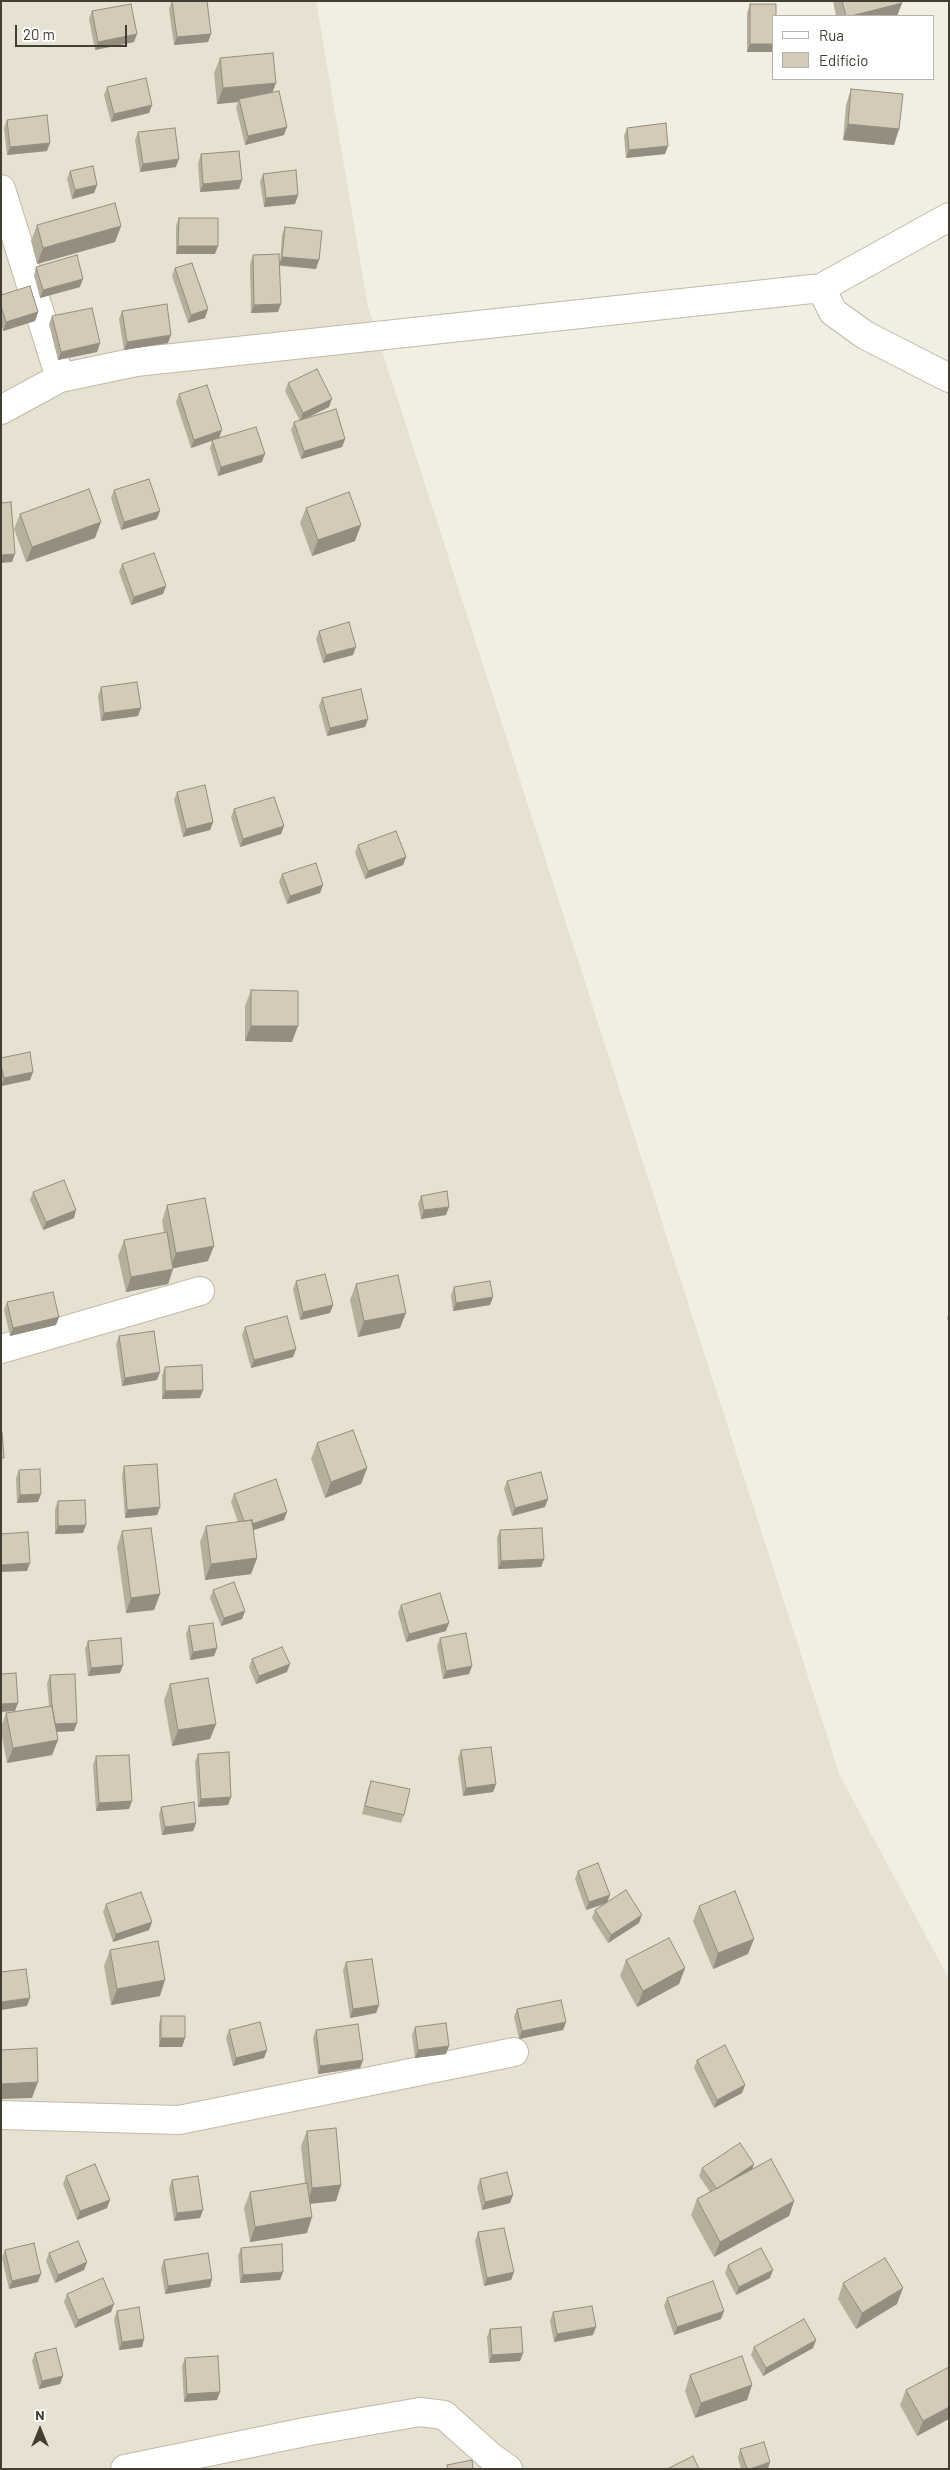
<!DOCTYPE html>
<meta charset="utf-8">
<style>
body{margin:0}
#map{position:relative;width:950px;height:2470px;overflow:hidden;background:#f1eee2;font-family:Barlow,sans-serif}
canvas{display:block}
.frame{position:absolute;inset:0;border:2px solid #433e32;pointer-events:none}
.legend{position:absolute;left:772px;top:15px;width:162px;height:65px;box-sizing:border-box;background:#fff;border:1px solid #b4b2ad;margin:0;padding:6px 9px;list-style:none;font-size:15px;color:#433e32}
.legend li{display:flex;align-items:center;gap:10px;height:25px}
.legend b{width:25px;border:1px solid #b4b2ad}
.north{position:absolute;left:15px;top:2405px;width:50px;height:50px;-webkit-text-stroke:4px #fff;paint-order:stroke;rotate:0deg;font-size:14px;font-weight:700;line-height:20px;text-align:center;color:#433e32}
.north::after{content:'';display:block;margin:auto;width:18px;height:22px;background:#433e32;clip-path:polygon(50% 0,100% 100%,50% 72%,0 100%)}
.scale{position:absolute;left:15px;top:25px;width:112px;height:22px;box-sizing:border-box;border:2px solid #433e32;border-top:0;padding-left:6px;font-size:15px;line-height:18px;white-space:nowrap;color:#433e32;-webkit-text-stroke:4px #fff;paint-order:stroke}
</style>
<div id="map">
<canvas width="950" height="2470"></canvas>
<div class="frame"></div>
<ul class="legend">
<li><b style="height:6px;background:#fff"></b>Rua</li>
<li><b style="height:14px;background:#d3cbb7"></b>Edifício</li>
</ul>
<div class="north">N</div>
<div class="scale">20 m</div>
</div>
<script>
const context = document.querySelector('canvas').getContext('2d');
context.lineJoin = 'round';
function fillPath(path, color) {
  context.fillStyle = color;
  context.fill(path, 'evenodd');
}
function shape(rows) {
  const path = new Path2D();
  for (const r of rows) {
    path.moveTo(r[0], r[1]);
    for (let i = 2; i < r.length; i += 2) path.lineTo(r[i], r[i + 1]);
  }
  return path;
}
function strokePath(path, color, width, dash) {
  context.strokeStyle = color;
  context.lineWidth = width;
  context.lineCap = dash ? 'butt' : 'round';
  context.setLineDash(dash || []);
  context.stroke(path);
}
fillPath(shape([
 [1,1,316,1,368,307,840,1776,949,1979,949,2469,1,2469]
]), '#e6e1d0');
const street = shape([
 [1,189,60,378],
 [821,288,833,312,865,335,949,378],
 [1,410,60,378,136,362,821,288,949,217],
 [1,1349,200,1291],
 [1,2115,179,2120,514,2052],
 [125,2469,310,2431,420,2412,444,2415,491,2457,508,2469]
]);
strokePath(street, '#c0baa7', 30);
strokePath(street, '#fff', 28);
fillPath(shape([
 [172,1,211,34,208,42,174,45,169,9],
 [833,1,901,1,902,3,897,16,836,16],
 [750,4,773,52,747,52,747,13],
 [92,11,134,42,95,50,89,19],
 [220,58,273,92,284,135,245,145,236,107,238,102,217,104,214,73],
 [107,87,152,105,149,113,111,122,104,95],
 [851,89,899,129,894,145,843,140,846,105],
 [7,120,47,151,7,155,4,128],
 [627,128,668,146,665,154,626,158,624,136],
 [138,132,176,167,140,172,135,140],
 [201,154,242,180,239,189,200,192,198,163],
 [70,171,97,185,94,193,72,199,67,179],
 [263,174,298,195,295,204,264,207,260,182],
 [179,218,215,254,176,254,176,226],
 [37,225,121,226,115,242,37,264,31,241],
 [285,227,316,269,280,266,278,312,251,313,250,264,253,255,280,263,282,235],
 [36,267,80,287,40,298,34,275],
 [175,268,205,318,188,323,172,276],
 [1,295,38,312,35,321,3,331,1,324],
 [122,311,168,343,124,350,119,319],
 [52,316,100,343,97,352,58,360,49,324],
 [288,383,329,407,303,420,345,439,342,447,301,459,291,430,294,422,300,421,285,391],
 [179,394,219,438,262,462,218,476,210,448,212,441,191,448,176,402],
 [114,490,157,519,121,530,111,498],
 [306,508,355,541,312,556,300,523],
 [20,514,95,538,26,562,14,529],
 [122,564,166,586,163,594,131,605,119,572],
 [319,631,353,655,323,663,316,639],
 [101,687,138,716,101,721,98,696],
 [322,698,368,719,365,727,327,736,319,706],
 [177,792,213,822,210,830,183,837,174,800],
 [234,809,284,826,281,834,240,847,231,817],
 [358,845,406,857,403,865,365,879,355,853],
 [282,874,323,885,320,893,287,904,279,882],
 [251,990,292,1042,245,1041,245,1006],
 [1,1058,33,1072,30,1080,1,1086],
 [33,1192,74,1218,43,1230,30,1200],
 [421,1196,446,1215,421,1219,418,1204],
 [167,1205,208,1261,173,1268,168,1284,126,1292,118,1256,124,1240,164,1233,162,1221],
 [296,1281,333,1305,330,1313,300,1320,293,1289],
 [356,1284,400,1328,358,1337,350,1300],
 [454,1287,493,1297,490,1305,453,1311,451,1295],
 [7,1302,59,1317,56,1325,10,1336,4,1310],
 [949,1313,949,1325,947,1318],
 [245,1327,296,1349,293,1357,251,1368,242,1335],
 [119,1336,157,1380,122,1386,116,1344],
 [165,1367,200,1398,162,1399,162,1375],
 [317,1443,367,1468,361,1484,325,1498,311,1459],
 [124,1466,160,1507,157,1515,125,1518,122,1475],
 [19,1470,38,1502,17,1503,16,1478],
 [507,1481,545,1507,512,1516,504,1489],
 [234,1494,284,1520,253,1530,257,1558,251,1574,205,1580,200,1542,206,1526,238,1522,231,1502],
 [58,1501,83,1533,55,1534,55,1509],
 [500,1530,544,1559,541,1567,498,1569,497,1538],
 [122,1531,160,1594,154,1610,126,1613,117,1547],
 [213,1590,245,1611,242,1619,221,1626,210,1598],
 [401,1605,446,1631,406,1642,398,1613],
 [189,1626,217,1648,214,1656,190,1660,186,1634],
 [440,1638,472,1666,469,1674,443,1679,437,1646],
 [88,1641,123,1665,120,1673,88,1676,85,1649],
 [252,1659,287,1672,256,1684,249,1667],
 [50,1675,74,1731,57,1732,58,1740,52,1755,7,1763,1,1732,1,1727,6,1713,49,1706,47,1683],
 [170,1684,216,1724,210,1739,172,1746,164,1700],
 [461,1750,496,1784,493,1792,463,1796,458,1758],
 [198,1754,231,1797,228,1805,198,1807,195,1762],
 [96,1756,129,1809,96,1811,93,1765],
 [371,1781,404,1815,401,1823,362,1814,368,1789],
 [161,1807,196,1823,193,1831,162,1835,159,1815],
 [578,1871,607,1902,639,1923,608,1943,592,1918,595,1910,605,1903,586,1910,575,1879],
 [106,1904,152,1922,149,1930,113,1942,103,1912],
 [699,1906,748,1954,713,1969,693,1921],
 [110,1950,160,1996,111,2005,104,1966],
 [626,1960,685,1968,679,1984,637,2007,620,1976],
 [346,1962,379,2005,376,2013,350,2018,343,1970],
 [517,2009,566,2022,563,2030,519,2039,514,2017],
 [161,2016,185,2038,182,2047,159,2047,159,2024],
 [415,2027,446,2054,415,2058,412,2035],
 [229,2030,267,2050,264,2058,233,2066,226,2038],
 [316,2030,363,2060,360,2068,318,2074,313,2038],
 [697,2060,745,2085,742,2093,714,2108,694,2068],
 [307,2131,341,2185,336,2201,310,2204,307,2233,250,2242,244,2208,250,2192,305,2183,301,2146],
 [754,2164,752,2170,794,2201,789,2216,714,2257,691,2215,697,2199,710,2192,699,2176,702,2168],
 [66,2176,107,2208,77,2220,63,2184],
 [480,2179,510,2203,482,2210,477,2187],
 [172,2180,203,2210,200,2218,174,2221,169,2188],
 [478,2232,514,2272,511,2280,484,2286,475,2241],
 [241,2248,283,2272,280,2280,240,2283,238,2256],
 [5,2250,38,2282,9,2289,2,2258],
 [49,2253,87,2262,84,2270,55,2283,46,2261],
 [164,2260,210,2287,165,2294,161,2268],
 [728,2265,770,2278,736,2295,725,2273],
 [843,2283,897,2304,856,2329,838,2299],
 [67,2294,111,2312,75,2328,64,2302],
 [667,2298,721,2319,674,2335,664,2306],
 [117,2311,144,2339,142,2347,119,2350,114,2319],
 [553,2312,593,2335,554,2342,550,2321],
 [490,2329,523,2353,520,2361,489,2363,487,2337],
 [816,2340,813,2348,763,2376,751,2355,754,2347],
 [35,2353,63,2376,60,2384,39,2389,32,2361],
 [185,2358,217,2400,184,2402,182,2366],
 [949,2367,949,2419,917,2436,900,2405,906,2390],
 [690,2375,752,2385,747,2400,695,2418,685,2391],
 [740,2449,768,2469,741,2469,738,2458]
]), '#b5af9d');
fillPath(shape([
 [902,3,897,16,851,16],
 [137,34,134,42,95,50,98,42],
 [211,34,208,42,174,45,177,37],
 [750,44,774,44,774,51,773,52,747,52],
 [276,83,270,99,239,99,238,102,217,104,223,88],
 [152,105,149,113,111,122,114,114],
 [848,124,899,129,894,145,843,140],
 [287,127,284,135,245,145,248,136],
 [50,143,47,151,7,155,10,147],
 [668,146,665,154,626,158,629,150],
 [179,159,176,167,140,172,143,164],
 [242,180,239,189,200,192,203,184],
 [97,185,94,193,72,199,75,190],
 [298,195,295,204,264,207,266,198],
 [121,226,115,242,37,264,43,248],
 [178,246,218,246,215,254,176,254],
 [282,257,319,260,316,269,279,265],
 [83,279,80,287,40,298,43,290],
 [281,304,278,312,251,313,254,305],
 [208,309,205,318,188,323,191,315],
 [38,312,35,321,3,331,6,322],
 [171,335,168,343,124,350,127,342],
 [100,343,97,352,58,360,61,352],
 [332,399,329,407,300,421,303,413],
 [222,430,219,438,191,448,194,440],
 [345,439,342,447,301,459,304,451],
 [265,454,262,462,218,476,221,467],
 [160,511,157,519,121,530,124,522],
 [101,522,95,538,26,562,32,547],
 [361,525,355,541,312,556,318,540],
 [15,554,12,562,1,563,1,555],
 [166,586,163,594,131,605,134,597],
 [356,647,353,655,323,663,326,655],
 [141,708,138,716,101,721,104,713],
 [368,719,365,727,327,736,330,728],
 [213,822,210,830,183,837,186,829],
 [284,826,281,834,240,847,243,839],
 [406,857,403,865,365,879,368,871],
 [323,885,320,893,287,904,290,896],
 [251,1026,298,1026,292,1042,245,1041],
 [33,1072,30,1080,1,1086,4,1078],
 [449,1207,446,1215,421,1219,424,1210],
 [76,1210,74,1218,43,1230,46,1222],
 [214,1246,208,1261,170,1269,176,1253],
 [173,1269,168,1284,126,1292,131,1277],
 [493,1297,490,1305,453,1311,456,1303],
 [333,1305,330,1313,300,1320,303,1312],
 [406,1313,400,1328,358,1337,364,1321],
 [59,1317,56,1325,10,1336,13,1328],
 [296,1349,293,1357,251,1368,254,1360],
 [160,1372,157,1380,122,1386,125,1378],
 [203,1390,200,1398,162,1399,165,1391],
 [367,1468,361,1484,325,1498,331,1482],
 [41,1494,38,1502,17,1503,20,1495],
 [548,1499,545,1507,512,1516,515,1508],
 [160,1507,157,1515,125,1518,127,1510],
 [287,1512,284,1520,242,1534,245,1526],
 [86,1525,83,1533,55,1534,58,1526],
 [257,1558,251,1574,205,1580,211,1564],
 [544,1559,541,1567,498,1569,501,1561],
 [30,1563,27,1571,1,1572,1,1565],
 [160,1594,154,1610,126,1613,131,1598],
 [245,1611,242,1619,221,1626,224,1618],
 [449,1623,446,1631,406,1642,409,1634],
 [217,1648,214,1656,190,1660,193,1652],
 [290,1664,287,1672,256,1684,259,1676],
 [123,1665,120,1673,88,1676,91,1668],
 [472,1666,469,1674,443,1679,446,1671],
 [18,1703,15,1711,1,1712,1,1704],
 [77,1723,74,1731,50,1732,53,1724],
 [216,1724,210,1739,172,1746,178,1730],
 [58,1740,52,1755,7,1763,13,1748],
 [496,1784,493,1792,463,1796,466,1788],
 [231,1797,228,1805,198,1807,201,1799],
 [132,1801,129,1809,96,1811,99,1803],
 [196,1823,193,1831,162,1835,165,1827],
 [610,1895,607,1903,586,1910,589,1902],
 [642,1915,639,1923,608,1943,611,1935],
 [152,1922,149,1930,113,1942,116,1934],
 [754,1939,748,1954,713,1969,718,1953],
 [685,1968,679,1984,637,2007,643,1991],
 [165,1980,160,1996,111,2005,117,1989],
 [30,1998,27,2006,1,2010,1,2002],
 [379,2005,376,2013,350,2018,353,2009],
 [566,2022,563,2030,519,2039,522,2031],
 [161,2038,185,2038,182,2047,159,2047],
 [449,2046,446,2054,415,2058,418,2050],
 [267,2050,264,2058,233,2066,236,2058],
 [363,2060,360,2068,318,2074,320,2066],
 [38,2082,32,2098,1,2099,1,2084],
 [745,2085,742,2093,714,2108,717,2100],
 [754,2164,751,2172,717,2189],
 [341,2185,336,2201,307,2204,312,2188],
 [513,2195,510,2203,482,2210,485,2202],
 [110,2200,107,2208,77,2220,80,2211],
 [794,2201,789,2216,714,2257,720,2242],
 [203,2210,200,2218,174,2221,177,2213],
 [312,2217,307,2233,250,2242,255,2227],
 [87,2262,84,2270,55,2283,58,2275],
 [773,2270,770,2278,736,2295,739,2287],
 [283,2272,280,2280,240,2283,243,2275],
 [514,2272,511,2280,484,2286,487,2278],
 [41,2274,38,2282,9,2289,12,2281],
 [212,2279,210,2287,165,2294,168,2286],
 [903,2288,897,2304,856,2329,862,2313],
 [114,2304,111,2312,75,2328,78,2320],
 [724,2311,721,2319,674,2335,677,2327],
 [596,2327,593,2335,554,2342,557,2334],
 [144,2339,142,2347,119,2350,122,2342],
 [816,2340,813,2348,763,2376,766,2368],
 [523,2353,520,2361,489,2363,492,2355],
 [63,2376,60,2384,39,2389,42,2381],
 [752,2385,747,2400,695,2418,701,2403],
 [220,2392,217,2400,184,2402,187,2394],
 [949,2407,949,2419,917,2436,923,2421],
 [770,2462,768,2469,750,2469]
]), '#948e80');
const building = shape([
 [172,1,207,1,211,34,177,37,172,1],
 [842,1,901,1,902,3,851,16,846,16,842,1],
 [131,4,137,34,98,42,92,11,131,4],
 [750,4,776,4,776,16,774,16,774,44,750,44,750,4],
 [273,53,276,83,223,88,220,58,273,53],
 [146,78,152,105,114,114,107,87,146,78],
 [851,89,903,94,899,129,848,124,851,89],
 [279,91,287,127,248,136,239,99,279,91],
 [47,115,50,143,10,147,7,120,47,115],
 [666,123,668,146,629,150,627,128,666,123],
 [175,128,179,159,143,164,138,132,175,128],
 [239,151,242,180,203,184,201,154,239,151],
 [93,166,97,185,75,190,70,171,93,166],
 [296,170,298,195,266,198,263,174,296,170],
 [115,203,121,226,43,248,37,225,115,203],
 [179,218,218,218,218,246,178,246,179,218],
 [285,227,322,231,319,260,282,257,285,227],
 [279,254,281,304,254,305,253,255,279,254],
 [77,255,83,279,43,290,36,267,77,255],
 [192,263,208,309,191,315,175,268,192,263],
 [30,286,38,312,6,322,1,306,1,295,30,286],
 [167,304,171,335,127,342,122,311,167,304],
 [92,308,100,343,61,352,52,316,92,308],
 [317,369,332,399,303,413,288,383,317,369],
 [207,385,222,430,194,440,179,394,207,385],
 [336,409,345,439,304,451,294,422,336,409],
 [256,427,265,454,221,467,212,440,256,427],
 [149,479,160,511,124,522,114,490,149,479],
 [89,489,101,522,32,547,20,514,89,489],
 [349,492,361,525,318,540,306,508,349,492],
 [11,502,15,554,1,555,1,503,11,502],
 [154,553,166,586,134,597,122,564,154,553],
 [349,622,356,647,326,655,319,631,349,622],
 [137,682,141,708,104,713,101,687,137,682],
 [361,689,368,719,330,728,322,698,361,689],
 [205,785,213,822,186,829,177,792,205,785],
 [274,797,284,826,243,839,234,809,274,797],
 [396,831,406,857,368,871,358,845,396,831],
 [316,863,323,885,290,896,282,874,316,863],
 [251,990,298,991,298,1026,251,1026,251,990],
 [30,1052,33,1072,4,1078,1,1065,1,1058,30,1052],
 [64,1180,76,1210,46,1222,33,1192,64,1180],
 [447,1191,449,1207,424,1210,421,1196,447,1191],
 [205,1198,214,1246,176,1253,167,1205,205,1198],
 [167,1232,173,1269,131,1277,124,1240,167,1232],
 [325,1274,333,1305,303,1312,296,1281,325,1274],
 [398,1275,406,1313,364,1321,356,1284,398,1275],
 [490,1281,493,1297,456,1303,454,1287,490,1281],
 [53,1292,59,1317,13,1328,7,1302,53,1292],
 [287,1316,296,1349,254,1360,245,1327,287,1316],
 [154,1331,160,1372,125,1378,119,1336,154,1331],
 [202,1365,203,1390,165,1391,165,1367,202,1365],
 [353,1430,367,1468,331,1482,317,1443,353,1430],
 [1,1432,2,1432,4,1458,1,1458,1,1432],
 [157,1464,160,1507,127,1510,124,1466,157,1464],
 [40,1469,41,1494,20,1495,19,1470,40,1469],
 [541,1472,548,1499,515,1508,507,1481,541,1472],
 [276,1479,287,1512,252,1524,252,1520,244,1521,234,1494,276,1479],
 [85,1500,86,1525,58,1526,58,1501,85,1500],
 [252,1520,257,1558,211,1564,206,1526,252,1520],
 [151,1528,160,1594,131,1598,122,1531,151,1528],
 [542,1528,544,1559,501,1561,500,1530,542,1528],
 [28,1532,30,1563,1,1565,1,1534,28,1532],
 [234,1582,245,1611,224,1618,213,1590,234,1582],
 [440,1593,449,1623,409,1634,401,1605,440,1593],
 [213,1623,217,1648,193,1652,189,1626,213,1623],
 [466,1633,472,1666,446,1671,440,1638,466,1633],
 [121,1638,123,1665,91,1668,88,1641,121,1638],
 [282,1647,290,1664,259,1676,252,1659,282,1647],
 [16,1673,18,1703,1,1704,1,1674,16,1673],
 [75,1674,77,1723,55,1724,52,1706,50,1675,75,1674],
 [208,1678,216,1724,178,1730,170,1684,208,1678],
 [52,1706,58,1740,13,1748,6,1713,52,1706],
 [491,1747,496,1784,466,1788,461,1750,491,1747],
 [229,1752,231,1797,201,1799,198,1754,229,1752],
 [129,1755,132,1801,99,1803,96,1756,129,1755],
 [371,1781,410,1789,404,1815,365,1806,371,1781],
 [194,1802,196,1823,165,1827,161,1807,194,1802],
 [598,1863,610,1895,589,1902,578,1871,598,1863],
 [626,1890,642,1915,611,1935,595,1910,626,1890],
 [735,1891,754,1939,718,1953,699,1906,735,1891],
 [141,1892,152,1922,116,1934,106,1904,141,1892],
 [669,1938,685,1968,643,1991,626,1960,669,1938],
 [158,1941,165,1980,117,1989,110,1950,158,1941],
 [372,1959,379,2005,353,2009,346,1962,372,1959],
 [26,1969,30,1998,1,2002,1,1972,26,1969],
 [561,2000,566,2022,522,2031,517,2009,561,2000],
 [161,2016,185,2016,185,2038,161,2038,161,2016],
 [260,2022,267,2050,236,2058,229,2030,260,2022],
 [446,2023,449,2046,418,2050,415,2027,446,2023],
 [358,2024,363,2060,320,2066,316,2030,358,2024],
 [725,2045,745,2085,717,2100,697,2060,725,2045],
 [37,2048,38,2082,1,2084,1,2050,37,2048],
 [336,2128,341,2185,312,2188,307,2131,336,2128],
 [740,2143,754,2164,717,2189,702,2168,740,2143],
 [771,2159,794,2201,720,2242,697,2199,771,2159],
 [95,2164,110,2200,80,2211,66,2176,95,2164],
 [507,2172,513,2195,485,2202,480,2179,507,2172],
 [198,2176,203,2210,177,2213,172,2180,198,2176],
 [307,2183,312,2217,255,2227,250,2192,307,2183],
 [504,2228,514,2272,487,2278,478,2232,504,2228],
 [78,2241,87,2262,58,2275,49,2253,78,2241],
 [34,2243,41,2274,12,2281,5,2250,34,2243],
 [282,2244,283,2272,243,2275,241,2248,282,2244],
 [761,2248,773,2270,739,2287,728,2265,761,2248],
 [208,2253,212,2279,168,2286,164,2260,208,2253],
 [885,2258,903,2288,862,2313,843,2283,885,2258],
 [103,2278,114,2304,78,2320,67,2294,103,2278],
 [713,2281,724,2311,677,2327,667,2298,713,2281],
 [592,2306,596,2327,557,2334,553,2312,592,2306],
 [139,2307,144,2339,122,2342,117,2311,139,2307],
 [804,2319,816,2340,766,2368,754,2347,804,2319],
 [521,2327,523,2353,492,2355,490,2329,521,2327],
 [56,2348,63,2376,42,2381,35,2353,56,2348],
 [218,2356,220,2392,187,2394,185,2358,218,2356],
 [742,2356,752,2385,701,2403,690,2375,742,2356],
 [949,2367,949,2407,923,2421,906,2390,949,2367],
 [764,2442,770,2462,750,2469,747,2469,740,2449,764,2442],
 [693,2456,699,2469,667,2469,693,2456],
 [472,2460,473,2469,448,2469,447,2465,472,2460]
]);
fillPath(building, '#d3cbb7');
strokePath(building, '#948e80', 1);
</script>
